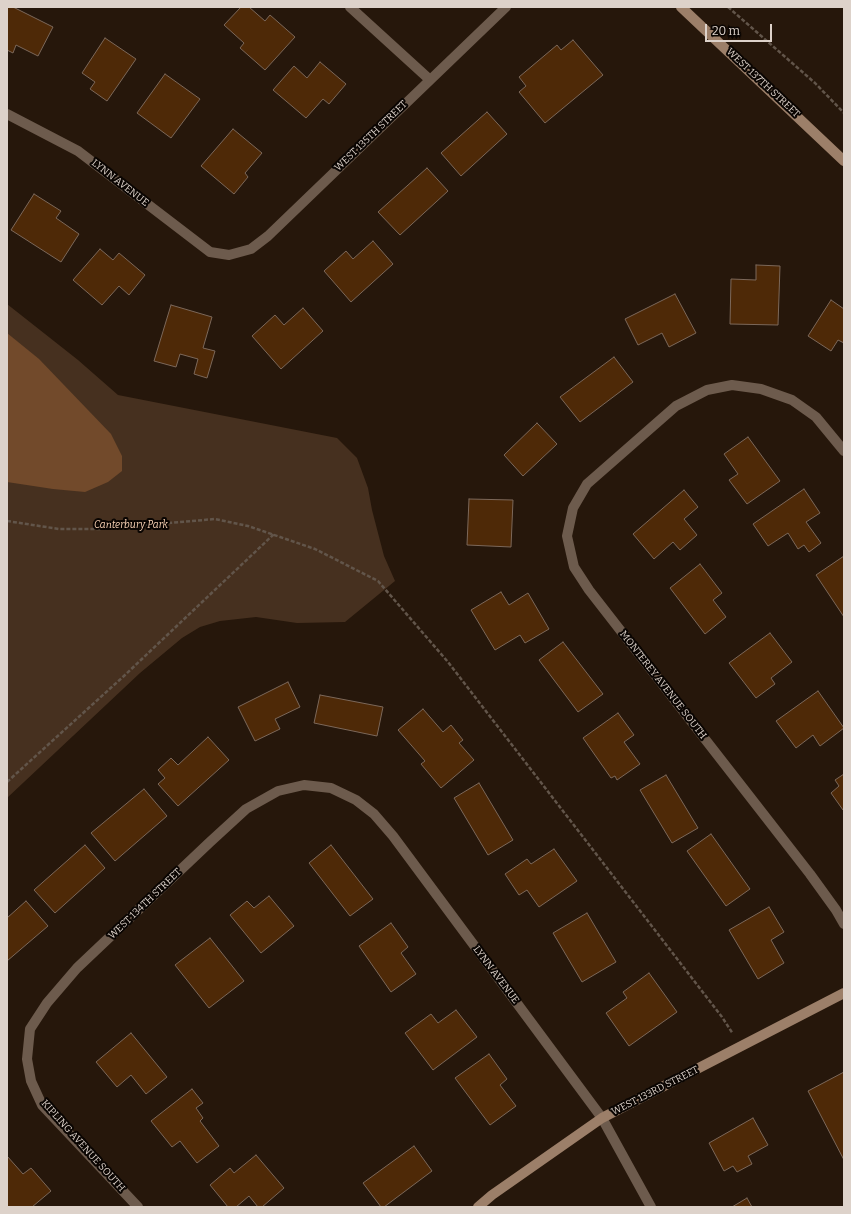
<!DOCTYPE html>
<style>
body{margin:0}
#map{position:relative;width:851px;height:1214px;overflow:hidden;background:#26170b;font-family:Bitter,serif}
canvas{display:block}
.frame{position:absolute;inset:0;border:8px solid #ddd2ca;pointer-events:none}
.scale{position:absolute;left:705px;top:24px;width:67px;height:18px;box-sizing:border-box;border:2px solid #ddd2ca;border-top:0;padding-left:5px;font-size:12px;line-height:14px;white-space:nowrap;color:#ddd2ca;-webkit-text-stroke:3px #0a0502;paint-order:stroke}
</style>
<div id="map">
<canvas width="851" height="1214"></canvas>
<div class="frame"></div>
<div class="scale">20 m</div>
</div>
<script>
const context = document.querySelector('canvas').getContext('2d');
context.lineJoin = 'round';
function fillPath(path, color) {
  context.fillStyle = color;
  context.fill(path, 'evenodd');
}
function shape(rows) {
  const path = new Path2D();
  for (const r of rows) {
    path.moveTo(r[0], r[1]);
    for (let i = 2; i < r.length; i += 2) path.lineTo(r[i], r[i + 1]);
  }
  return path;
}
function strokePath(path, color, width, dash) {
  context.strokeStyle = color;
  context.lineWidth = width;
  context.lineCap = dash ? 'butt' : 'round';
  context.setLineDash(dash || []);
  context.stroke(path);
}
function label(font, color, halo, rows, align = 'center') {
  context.font = font + ' Bitter,serif';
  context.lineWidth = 4;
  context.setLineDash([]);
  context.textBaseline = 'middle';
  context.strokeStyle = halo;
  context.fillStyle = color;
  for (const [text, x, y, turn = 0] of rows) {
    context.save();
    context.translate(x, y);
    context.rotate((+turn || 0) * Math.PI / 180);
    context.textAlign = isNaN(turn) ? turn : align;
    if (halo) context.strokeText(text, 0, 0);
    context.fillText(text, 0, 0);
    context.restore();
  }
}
fillPath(shape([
 [7,304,78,360,118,395,337,438,357,458,368,488,372,510,384,556,395,581,345,622,297,623,256,617,220,621,200,627,182,638,140,673,7,798]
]), '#46301f');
fillPath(shape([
 [7,333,39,359,111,434,122,456,122,471,108,482,85,492,53,489,7,482]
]), '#724a2b');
const building = shape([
 [7,7,13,7,53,27,38,56,16,45,13,53,7,50,7,7],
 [241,7,249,7,265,21,270,15,295,37,265,70,240,48,244,43,224,25,241,7],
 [105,38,136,59,107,101,90,89,95,82,82,73,105,38],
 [573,40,603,75,545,123,519,92,526,86,519,77,557,45,561,50,573,40],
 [320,62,346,84,329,104,323,99,306,118,273,90,294,66,307,78,320,62],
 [165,74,200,99,171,138,137,113,165,74],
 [487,112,507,134,461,176,441,153,487,112],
 [233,129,262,153,245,173,248,177,234,194,201,166,233,129],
 [427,168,448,191,400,235,378,212,427,168],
 [34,194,61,211,56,218,79,234,61,262,11,230,34,194],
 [373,241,393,264,351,302,324,271,346,251,353,259,373,241],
 [100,249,113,260,119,253,145,275,129,295,119,286,102,305,73,280,100,249],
 [756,265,780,266,778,325,730,324,731,279,756,280,756,265],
 [675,294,696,333,669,347,662,333,638,345,625,319,675,294],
 [831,300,844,309,844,343,838,340,831,351,808,336,831,300],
 [171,305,212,317,203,348,215,351,207,378,194,374,198,359,180,354,176,367,154,361,171,305],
 [303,308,323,331,281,369,252,336,275,315,284,325,303,308],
 [614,357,633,382,580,422,560,397,614,357],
 [537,423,557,444,523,476,504,455,537,423],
 [748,437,780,481,747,504,729,480,738,474,724,454,748,437],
 [804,489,820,513,806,522,821,543,809,552,804,545,798,549,788,533,768,546,753,524,804,489],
 [684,490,698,507,684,519,697,535,680,550,673,542,654,559,633,534,684,490],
 [469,499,513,500,511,547,467,545,469,499],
 [844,556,844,617,816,575,844,556],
 [700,564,722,593,713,600,726,617,705,634,670,588,700,564],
 [501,592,509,605,528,593,549,629,525,643,520,635,495,650,471,610,501,592],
 [770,633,792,662,771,678,775,684,756,698,729,663,770,633],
 [563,642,603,694,578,712,539,660,563,642],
 [288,682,300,707,275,719,280,729,255,741,238,707,288,682],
 [818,691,844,728,820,746,813,735,796,748,776,721,818,691],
 [320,695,383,707,377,736,314,723,320,695],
 [423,709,443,732,451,725,463,740,459,743,474,760,441,788,421,764,425,761,398,730,423,709],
 [618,713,634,735,624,742,640,764,617,780,615,776,611,778,583,738,618,713],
 [208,737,229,760,178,806,158,784,165,778,158,770,171,758,178,765,208,737],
 [844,774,844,809,843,810,831,793,839,786,835,780,844,774],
 [666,775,698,828,672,843,640,790,666,775],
 [479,783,513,840,488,855,454,798,479,783],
 [144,789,167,816,115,861,91,833,144,789],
 [711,834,750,889,726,906,687,851,711,834],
 [85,845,105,868,55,913,34,890,85,845],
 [331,845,373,899,350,916,309,863,331,845],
 [554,849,577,881,539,907,527,890,519,895,505,874,527,859,531,864,554,849],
 [269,896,294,926,261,953,230,915,247,901,254,908,269,896],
 [26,901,48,926,7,961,7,918,26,901],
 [769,907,784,932,771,940,784,963,758,979,729,930,769,907],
 [587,913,616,962,582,982,553,933,587,913],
 [391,923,408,947,401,953,416,974,391,992,359,946,391,923],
 [210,938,244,981,209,1008,175,965,210,938],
 [649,973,677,1012,629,1046,606,1013,627,998,623,992,649,973],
 [456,1010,477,1037,433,1070,405,1033,431,1014,438,1023,456,1010],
 [131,1033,167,1077,146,1094,131,1075,117,1087,96,1062,131,1033],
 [489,1054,507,1079,500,1085,516,1106,490,1125,455,1078,489,1054],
 [844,1072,844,1160,808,1091,844,1072],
 [192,1089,203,1103,196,1108,203,1118,200,1121,219,1146,197,1163,180,1141,172,1147,151,1121,192,1089],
 [753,1118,768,1145,748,1156,752,1164,737,1172,733,1166,724,1171,709,1143,753,1118],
 [414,1146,432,1171,384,1207,381,1207,363,1183,414,1146],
 [256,1155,284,1188,262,1207,258,1207,249,1196,236,1207,228,1207,210,1185,230,1168,234,1173,256,1155],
 [7,1156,23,1174,31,1168,51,1191,32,1207,9,1207,7,1205,7,1156],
 [747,1198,752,1207,732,1207,747,1198]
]);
fillPath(building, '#4e2907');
strokePath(building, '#7c685a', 1);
strokePath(shape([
 [728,7,815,83,844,113],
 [7,521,59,529,100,529,215,519,248,526,315,549,378,581,448,662,722,1017,733,1034],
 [7,782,125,675,274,534]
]), '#62554a', 2.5, [4, 2]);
strokePath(shape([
 [350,7,429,79],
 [7,114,78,151,210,252,229,255,251,249,268,236,506,7],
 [844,451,816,417,792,400,761,389,732,385,707,390,676,406,587,484,573,508,567,536,574,567,589,590,810,874,836,910,844,924],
 [138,1207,42,1105,31,1081,27,1059,30,1029,47,1003,77,968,210,842,246,809,278,791,304,785,331,788,356,800,374,814,393,836,602,1118,651,1207]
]), '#6d5b4d', 10);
strokePath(shape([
 [681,7,844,161],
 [478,1207,492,1195,602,1118,844,993]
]), '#9c7f69', 10);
label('10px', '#ddd2ca', '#0a0502', [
 ["WEST 137TH STREET",763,83,43],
 ["WEST 135TH STREET",371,136,-44],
 ["LYNN AVENUE",120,183,38],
 ["MONTEREY AVENUE SOUTH",663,685,52],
 ["WEST 134TH STREET",145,904,-44],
 ["LYNN AVENUE",496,975,53],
 ["WEST 133RD STREET",655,1091,-27],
 ["KIPLING AVENUE SOUTH",83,1146,48]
]);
label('italic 10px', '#fcd4b6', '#0a0502', [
 ["Canterbury Park",131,525]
]);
</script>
